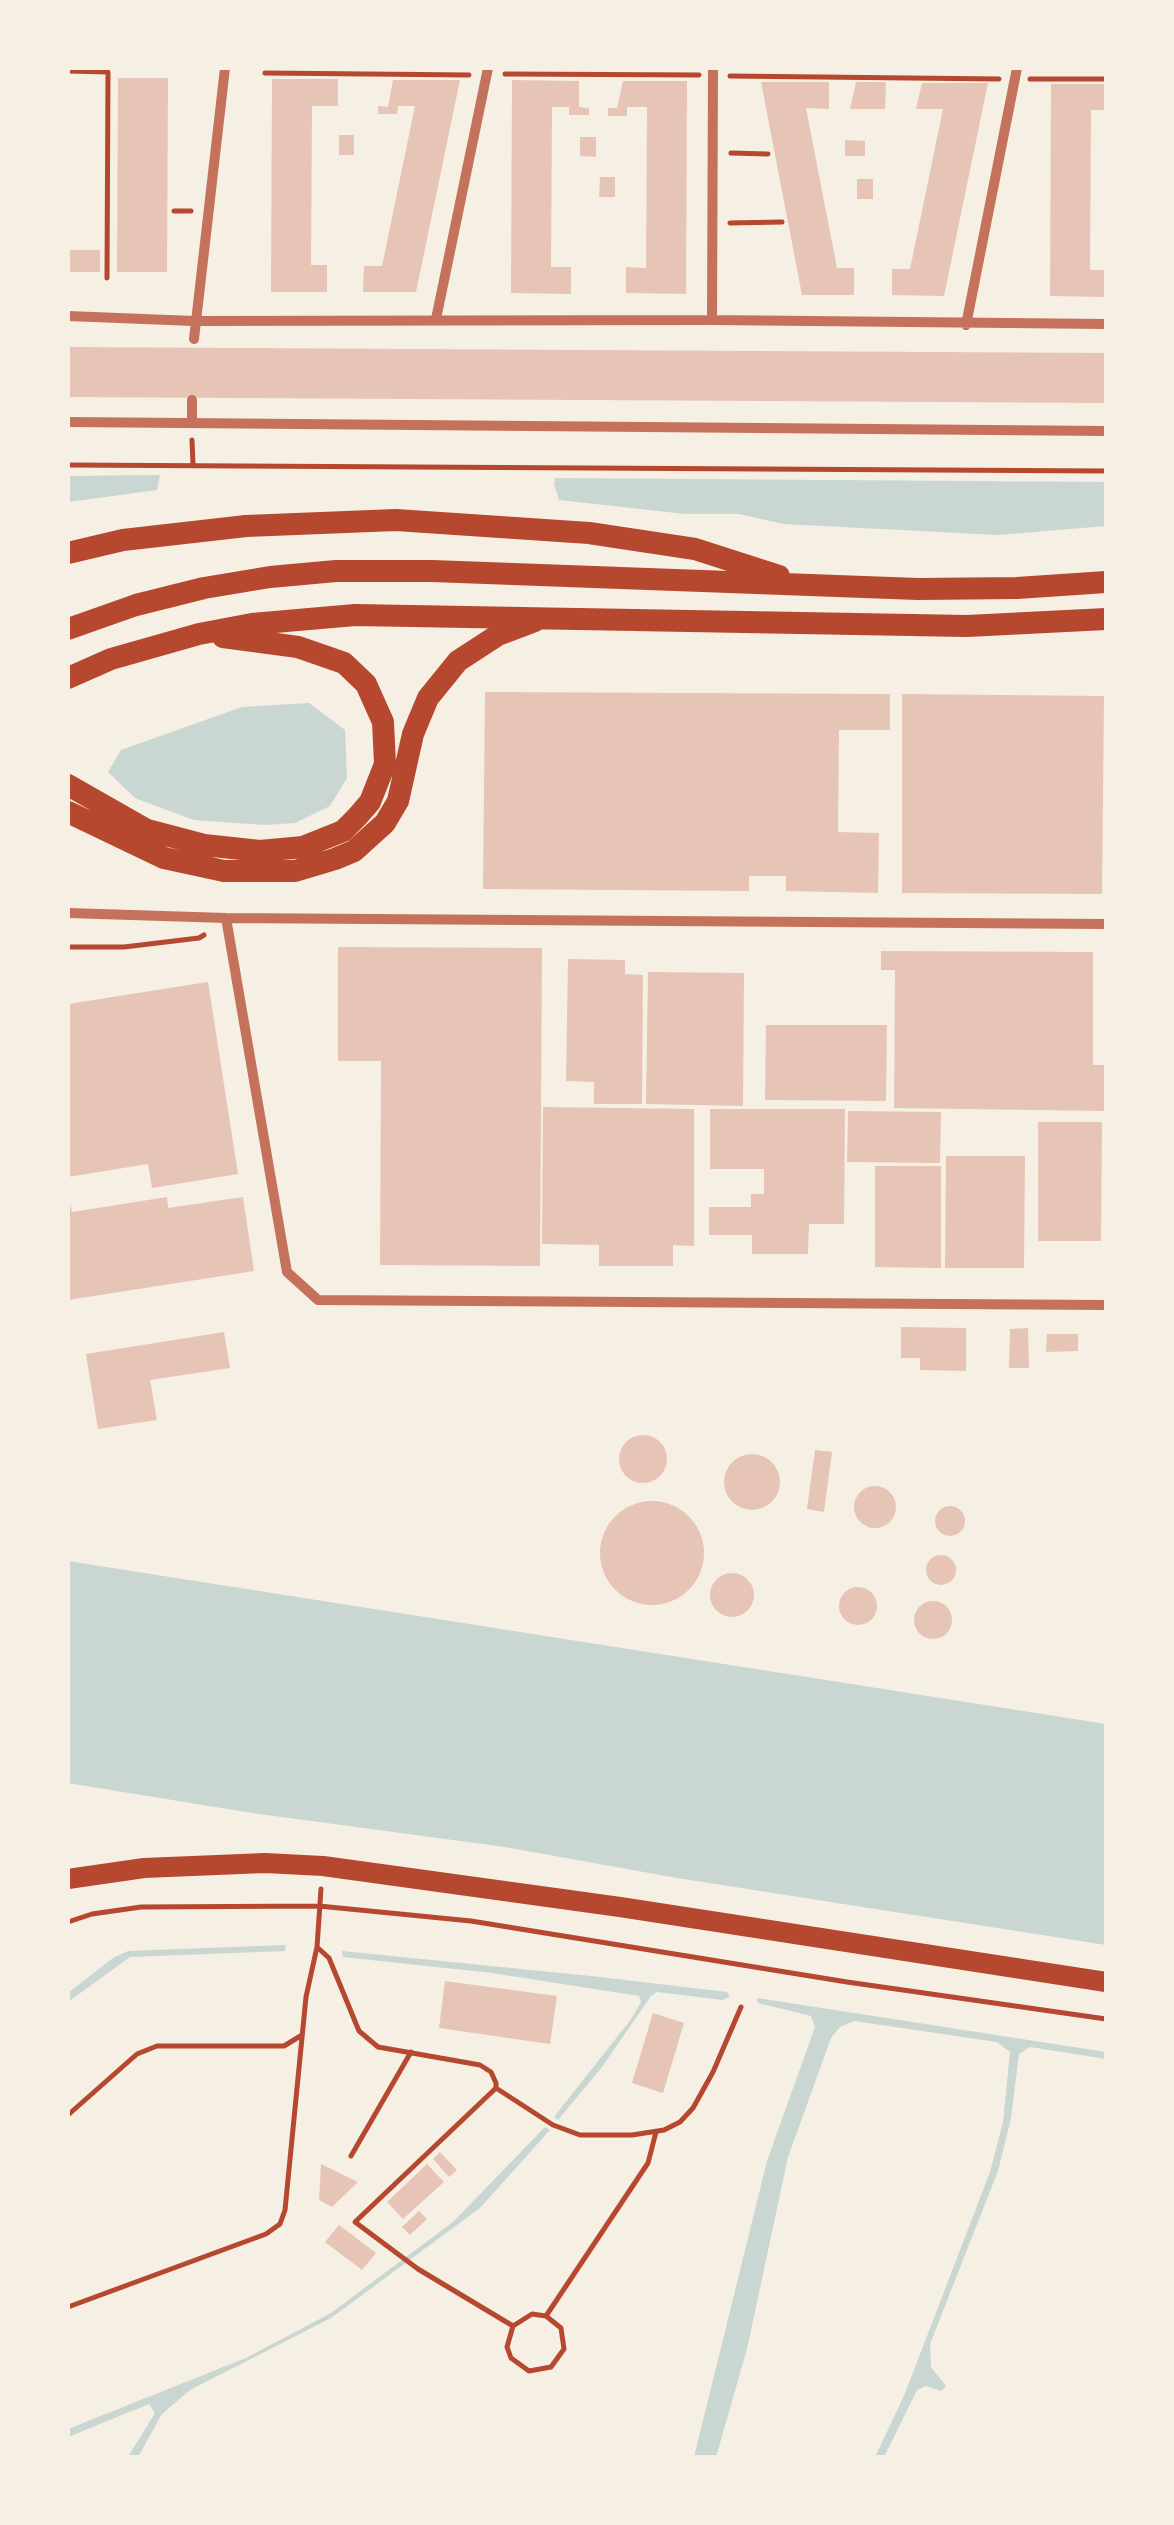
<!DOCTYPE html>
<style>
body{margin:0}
#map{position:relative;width:1174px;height:2525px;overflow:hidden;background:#f6efe4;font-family:Jost,sans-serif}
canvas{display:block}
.frame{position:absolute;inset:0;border:70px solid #f6efe4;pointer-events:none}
</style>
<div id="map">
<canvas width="1174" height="2525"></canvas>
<div class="frame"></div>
</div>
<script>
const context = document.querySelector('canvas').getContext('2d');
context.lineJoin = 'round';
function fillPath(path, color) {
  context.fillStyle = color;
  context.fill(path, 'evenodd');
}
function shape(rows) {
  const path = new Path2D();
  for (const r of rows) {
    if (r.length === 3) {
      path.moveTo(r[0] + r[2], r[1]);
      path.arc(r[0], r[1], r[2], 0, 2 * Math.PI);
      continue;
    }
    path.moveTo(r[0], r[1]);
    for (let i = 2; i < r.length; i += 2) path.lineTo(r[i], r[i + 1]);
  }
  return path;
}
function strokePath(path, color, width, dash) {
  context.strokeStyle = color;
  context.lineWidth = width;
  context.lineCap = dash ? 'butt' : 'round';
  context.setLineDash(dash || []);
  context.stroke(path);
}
fillPath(shape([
 [160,475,157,490,68,502,68,476],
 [555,478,1106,482,1106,526,998,535,783,524,739,514,685,514,559,500,554,484],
 [309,703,345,730,347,778,330,806,295,823,265,825,194,820,135,798,108,772,121,750,242,707],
 [68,1561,1106,1724,1106,1945,677,1878,505,1847,252,1813,68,1783],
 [286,1945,285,1951,130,1957,68,2002,68,1993,113,1958,128,1951],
 [342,1951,591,1976,727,1992,730,1996,723,2000,657,1992,651,1996,602,2067,558,2120,554,2117,632,2018,641,2002,639,1996,492,1973,343,1957],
 [757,1998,1106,2052,1106,2059,1030,2047,1019,2054,1011,2118,998,2171,930,2344,931,2367,946,2386,941,2391,926,2386,917,2390,884,2457,875,2457,904,2396,990,2172,1003,2122,1010,2052,997,2042,854,2021,840,2027,831,2038,788,2157,747,2349,716,2457,694,2457,767,2161,815,2027,811,2016,758,2003],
 [545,2127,550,2130,480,2208,331,2318,190,2390,162,2414,138,2457,128,2457,155,2413,149,2404,68,2437,68,2429,246,2358,331,2313,453,2222]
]), '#c9d6d2');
fillPath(shape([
 [118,78,168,78,167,272,117,272],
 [272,79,338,79,338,106,312,106,311,265,327,265,327,292,271,292],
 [393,80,460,80,416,292,363,292,364,266,382,266,415,106,398,106,397,114,378,114,378,106,388,107],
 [512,80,579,81,579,107,589,108,589,115,569,115,569,107,552,107,551,267,571,267,571,294,511,293],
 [623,81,687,81,686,294,626,293,626,267,646,268,647,107,627,107,627,116,608,116,608,108,617,108],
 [761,82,829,82,829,109,806,108,837,268,854,268,854,295,802,295],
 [856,82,886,82,885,109,850,109],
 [922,83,988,83,944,296,892,295,892,269,910,269,943,109,916,109],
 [1051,84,1106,84,1106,110,1091,110,1090,270,1106,270,1106,297,1050,296],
 [339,135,354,135,354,155,339,155],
 [580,137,596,137,596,157,580,156],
 [845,140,865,141,865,156,845,156],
 [600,177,615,177,615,197,599,197],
 [857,179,873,179,873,199,857,199],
 [68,250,100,250,100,272,68,272],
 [68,347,1106,353,1106,403,68,397],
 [485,692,890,694,890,730,839,730,838,832,879,833,878,893,786,891,786,876,749,876,749,891,483,889],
 [902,694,1104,696,1102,894,902,893],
 [338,947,542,948,540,1266,380,1265,381,1061,338,1061],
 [881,951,1093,952,1093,1065,1106,1065,1106,1111,894,1108,895,970,881,970],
 [568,959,625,960,625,974,643,975,642,1104,594,1104,594,1082,566,1081],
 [648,972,744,973,743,1106,646,1104],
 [208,982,238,1174,152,1188,148,1164,68,1177,68,1004],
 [766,1025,887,1025,886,1101,765,1100],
 [543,1107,694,1109,694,1246,673,1245,673,1266,599,1266,599,1245,542,1244],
 [710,1109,845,1109,844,1224,809,1224,808,1254,752,1254,752,1235,709,1235,709,1207,751,1207,751,1194,764,1194,764,1169,710,1169],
 [848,1111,941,1112,940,1163,847,1162],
 [1038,1122,1102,1122,1101,1241,1038,1241],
 [946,1156,1025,1156,1024,1268,945,1268],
 [875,1166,941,1166,941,1268,875,1267],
 [68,1194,72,1212,167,1197,168,1208,243,1197,254,1271,68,1300],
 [901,1327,966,1328,966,1371,920,1370,920,1358,901,1358],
 [1028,1328,1029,1368,1009,1368,1010,1329],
 [224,1332,230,1368,150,1380,157,1420,98,1429,86,1354],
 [1047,1334,1078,1334,1078,1351,1046,1352],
 [643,1459,24],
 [815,1450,832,1452,824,1512,807,1509],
 [752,1482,28],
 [875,1507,21],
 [652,1553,52],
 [950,1521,15],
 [941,1570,15],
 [732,1595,22],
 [858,1606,19],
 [933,1620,19],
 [445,1981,557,1996,550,2044,439,2028],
 [653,2013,684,2023,663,2093,632,2083],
 [440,2152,457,2170,449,2177,433,2159],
 [321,2164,358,2182,332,2207,319,2200],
 [427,2164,444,2182,403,2219,387,2202],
 [419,2211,427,2219,410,2235,402,2227],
 [339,2225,376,2253,362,2270,325,2242]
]), '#e6c5b7');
strokePath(shape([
 [68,71,108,72,107,278],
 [265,73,469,75],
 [505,74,699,75],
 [730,76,999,79],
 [1030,79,1106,79],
 [731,153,768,154],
 [174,211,191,211],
 [730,223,782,222],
 [192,440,193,464],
 [68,465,1106,471],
 [68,947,124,947,199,938,204,935],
 [321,1889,317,1947,329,1958,359,2031,378,2047,480,2065,491,2072,496,2083,496,2088,355,2222,418,2269,513,2326],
 [68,1922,92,1914,141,1907,319,1906,471,1921,847,1982,1106,2019],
 [496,2088,553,2125,580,2135,632,2135,664,2130,680,2122,693,2108,713,2072,741,2007],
 [68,2115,137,2054,157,2046,284,2046,302,2035],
 [351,2156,411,2052],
 [68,2307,266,2234,280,2224,285,2210,306,1997,317,1947],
 [546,2316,561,2328,564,2349,551,2367,529,2371,511,2358,507,2347,513,2326,532,2314,546,2316,648,2163,656,2132]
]), '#b5482f', 5);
strokePath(shape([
 [68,316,194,321,712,320,1106,324],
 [436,319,488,68],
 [712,320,713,68],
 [966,325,1017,68],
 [194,339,225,68],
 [68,422,1106,431],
 [192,422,192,400],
 [68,913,226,918,1106,924],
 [226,918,287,1272,318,1300,1106,1305]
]), '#c5725c', 10);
strokePath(shape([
 [68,1879,144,1868,265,1863,323,1866,620,1907,1106,1982]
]), '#b5482f', 20);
strokePath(shape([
 [68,553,123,540,246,526,396,520,589,533,695,549,779,576],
 [68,629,136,605,204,588,270,577,336,571,432,571,918,589,1017,588,1106,582],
 [68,678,111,659,199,634,252,624,355,615,967,626,1106,619],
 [68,785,147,830,204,845,260,851,303,847,343,831,357,817,370,802,385,764,383,722,366,684,344,663,298,647,223,637],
 [68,812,164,858,224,871,295,871,335,859,354,851,385,823,398,801,413,734,428,698,458,661,498,635,535,621]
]), '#b5482f', 22);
</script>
